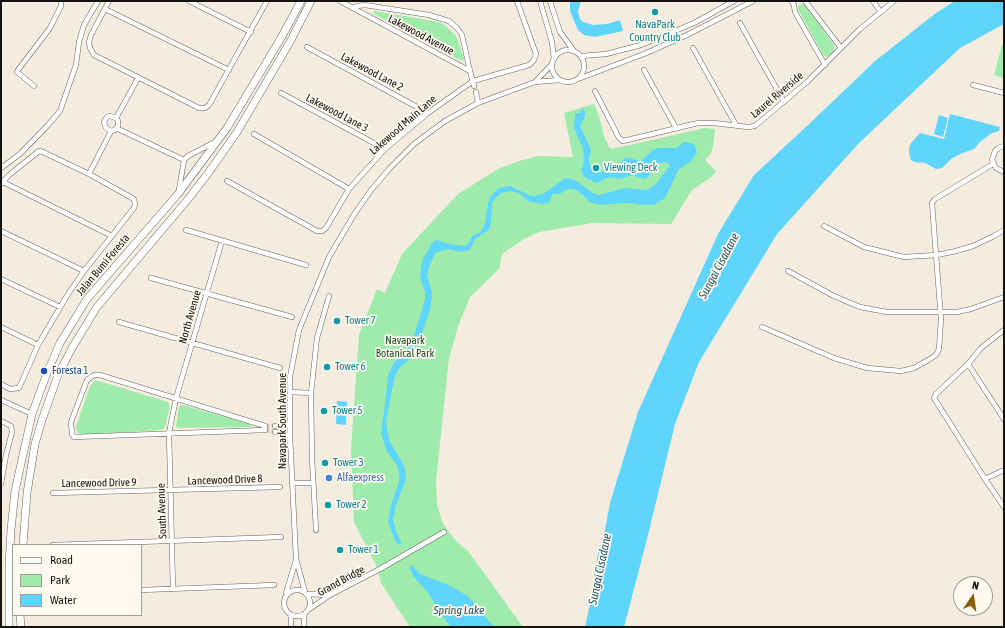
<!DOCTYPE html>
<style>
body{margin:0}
#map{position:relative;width:1005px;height:628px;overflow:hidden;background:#f3ecdf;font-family:"Asap Condensed",sans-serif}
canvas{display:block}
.frame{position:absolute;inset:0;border:2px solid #15130f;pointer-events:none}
.legend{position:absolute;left:12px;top:544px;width:130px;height:72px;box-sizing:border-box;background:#fffaef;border:1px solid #a19e95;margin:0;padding:5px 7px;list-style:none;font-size:12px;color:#15130f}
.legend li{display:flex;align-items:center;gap:8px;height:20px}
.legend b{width:20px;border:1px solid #a19e95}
.north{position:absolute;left:953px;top:576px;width:40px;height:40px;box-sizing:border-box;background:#fffaef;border:1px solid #a19e95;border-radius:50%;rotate:13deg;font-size:11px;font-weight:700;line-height:16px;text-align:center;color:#15130f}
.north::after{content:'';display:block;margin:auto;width:14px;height:18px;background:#8c5d05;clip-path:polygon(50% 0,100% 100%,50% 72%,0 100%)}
</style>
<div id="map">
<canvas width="1005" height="628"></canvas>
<div class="frame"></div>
<ul class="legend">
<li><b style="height:5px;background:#fff"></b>Road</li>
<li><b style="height:11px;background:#9febab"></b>Park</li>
<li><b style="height:11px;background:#5fd5fe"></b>Water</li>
</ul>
<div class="north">N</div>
</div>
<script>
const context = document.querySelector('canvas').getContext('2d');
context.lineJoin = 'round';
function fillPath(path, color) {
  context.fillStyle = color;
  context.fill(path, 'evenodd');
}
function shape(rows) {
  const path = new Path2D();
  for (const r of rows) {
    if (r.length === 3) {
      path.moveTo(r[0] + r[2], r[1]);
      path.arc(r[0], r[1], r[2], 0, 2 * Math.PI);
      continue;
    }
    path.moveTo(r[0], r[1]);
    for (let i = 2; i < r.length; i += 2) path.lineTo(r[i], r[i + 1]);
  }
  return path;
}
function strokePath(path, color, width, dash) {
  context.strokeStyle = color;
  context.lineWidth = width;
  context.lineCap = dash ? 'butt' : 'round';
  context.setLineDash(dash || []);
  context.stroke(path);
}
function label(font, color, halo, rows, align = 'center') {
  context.font = font + ' "Asap Condensed",sans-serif';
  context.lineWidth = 3.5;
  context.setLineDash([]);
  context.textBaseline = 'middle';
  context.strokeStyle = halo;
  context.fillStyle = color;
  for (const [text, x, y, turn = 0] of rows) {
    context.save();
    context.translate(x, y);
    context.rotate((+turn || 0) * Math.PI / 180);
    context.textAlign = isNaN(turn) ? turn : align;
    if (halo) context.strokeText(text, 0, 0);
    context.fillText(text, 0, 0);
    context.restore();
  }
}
fillPath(shape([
 [802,4,805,5,834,45,834,51,828,57,823,55,798,9,798,6],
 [375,11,439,22,446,26,456,36,464,58,463,60,460,60,374,14,373,12],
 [1002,45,1004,45,1004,78,994,75],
 [594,104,598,113,605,139,609,147,612,149,692,131,704,128,715,129,713,148,710,155,705,160,716,171,710,178,692,190,671,224,592,223,539,232,524,239,502,254,499,269,470,297,459,324,449,358,436,481,437,504,443,524,456,541,468,551,523,627,410,627,381,583,376,565,354,522,351,449,359,335,377,289,385,293,402,254,458,194,498,169,519,161,538,156,573,157,564,113],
 [94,381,99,381,168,402,169,405,169,410,165,427,161,430,82,435,78,433,76,428,77,424,90,386],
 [183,405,250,424,251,426,250,427,178,428,176,426,178,411,179,406]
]), '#9febab');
fillPath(shape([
 [570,1,581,1,578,11,580,19,583,22,593,25,607,24,620,20,623,31,595,37,584,35,578,30,570,11],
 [955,1,1004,1,1004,24,960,48,859,143,777,234,699,362,675,424,647,539,624,627,585,627,597,572,597,558,605,530,610,503,638,412,718,234,754,175,807,126,875,61,936,13],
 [583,109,585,111,585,117,580,126,591,150,589,158,590,166,593,172,600,173,620,163,625,158,628,158,641,161,654,149,659,148,677,148,683,142,692,143,695,145,697,153,690,162,678,170,673,182,665,198,654,205,644,205,626,203,600,205,590,202,578,191,573,189,568,189,559,194,553,194,549,203,541,204,528,201,519,193,510,191,501,193,494,200,492,204,491,221,489,230,475,239,470,250,460,252,448,249,435,253,429,267,427,276,432,292,431,306,423,331,413,352,413,357,400,367,395,375,386,421,389,440,403,464,405,469,406,479,395,508,393,520,397,534,401,542,401,545,396,543,388,522,391,505,399,482,399,473,397,465,387,452,384,443,381,433,385,405,388,376,392,366,402,352,407,350,410,344,415,332,425,300,425,292,420,277,421,267,423,259,432,243,437,240,449,244,464,246,468,244,472,236,479,233,483,228,485,223,488,204,490,197,499,188,510,186,531,196,535,196,542,194,549,190,560,182,563,179,568,178,575,180,593,193,599,195,625,188,647,190,656,184,670,165,666,162,655,164,652,165,649,176,647,178,643,179,633,175,619,179,611,177,604,179,597,183,587,179,583,175,581,169,584,163,583,148,574,129,575,113,580,113,581,110],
 [950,114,1000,127,999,131,992,133,981,141,974,149,960,154,951,159,942,168,936,169,925,163,915,162,911,160,909,153,909,148,911,143,920,133,944,139],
 [939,115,948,118,943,137,934,134],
 [337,401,347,402,346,425,336,424],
 [411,565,414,567,420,574,451,586,468,596,494,627,451,627,441,614,429,594,414,577,410,569]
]), '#5fd5fe');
strokePath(shape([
 [265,426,275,426],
 [265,430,275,432]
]), '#d2cbc0', 4.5, [4.5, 2]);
const street = shape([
 [109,1,91,35,89,42,90,48,94,55,199,108,205,108,209,105,267,1],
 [189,1,251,32],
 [340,1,470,71,474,86],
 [540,1,552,42,554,59],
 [550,1,560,32,574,51],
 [792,1,794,5,795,12,825,65],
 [805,1,841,48],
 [873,1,880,11],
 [352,8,357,6,365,5,429,15,449,21,457,28,462,35,470,71],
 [105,9,229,70],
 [740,23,784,102],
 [307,47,428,113],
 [693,48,736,125],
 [568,66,16],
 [581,56,606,54,641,45,694,23,734,1],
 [644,70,676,128],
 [578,79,644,54,687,35,753,1],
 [535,82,552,64],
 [973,85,1004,93],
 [34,86,17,72,18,70,50,28,61,6,61,1],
 [595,91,619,138,623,141,698,123,714,123,748,127,755,126,807,82,860,29,894,1],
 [476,92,478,103],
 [281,93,385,149],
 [116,118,138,78],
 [116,128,184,160],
 [254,134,349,189],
 [1004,146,998,148,995,151,992,160,996,168,1004,172],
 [1,168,20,154,48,125,60,111,76,65,79,42,84,25,98,1],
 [89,174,111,131,115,130,118,126,118,121,116,118,110,116,107,117,104,122,106,128,111,131],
 [227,181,317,231,322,231,326,228,349,189,385,149,428,113,473,81,529,65,534,60,536,54,517,1],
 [3,182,112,236],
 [1,184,9,175,39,151,43,152,89,174,134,199,135,204,134,208,84,271,68,294,38,345,19,388,10,389,1,384],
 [179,190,184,160,188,156,215,142],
 [824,226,864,247,904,257,937,255,956,251,973,246,994,236,1004,230],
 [186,230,306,265],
 [1,231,84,271],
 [788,271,832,295,848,302,860,307,887,312,957,312,971,309,1004,297],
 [151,278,292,317],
 [1,279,60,307],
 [119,322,280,368],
 [1,327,38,345],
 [762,327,834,358,867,368,901,371,914,368,930,359,936,355,939,349,941,319,932,203,935,199,993,164],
 [1004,330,981,348,968,364,936,394,934,398,985,479,1004,470],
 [968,364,1004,419],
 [94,375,100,375,265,426,265,430,74,437,72,434,71,422,87,380,94,375],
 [290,392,311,393],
 [1,400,32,414],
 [1,421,11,426,12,432,6,455,1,484],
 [275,426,290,424],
 [275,432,290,436],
 [985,479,1004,507],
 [292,483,313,483],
 [53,493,280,487],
 [316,530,312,458,311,393,317,338,329,296],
 [53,545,281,537],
 [173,589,169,433,176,398,222,241],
 [297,603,13],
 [141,590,274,585],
 [305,592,296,559,290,436,290,377,299,330,329,257,355,213,372,189,390,168,414,144,445,121,478,103,535,82,560,80],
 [286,593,296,560],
 [307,594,330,595],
 [308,610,330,595,380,569,444,532],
 [291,615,291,627],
 [304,627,304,614]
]);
const secondary = shape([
 [23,545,27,493,35,444,42,420,58,375,72,348,97,307,189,198,209,172,237,132,290,42,311,1],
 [20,615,21,627],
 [9,627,9,565,11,530,15,491,32,414,47,373,60,343,87,299,178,194,227,128,281,38,301,1]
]);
strokePath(street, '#696458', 5.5);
strokePath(secondary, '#696458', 8);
strokePath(street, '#fff', 4.5);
strokePath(secondary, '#fff', 7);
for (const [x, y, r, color] of [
 [655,12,4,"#0f9aa8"],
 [596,168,4,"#0f9aa8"],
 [337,321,4,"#0f9aa8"],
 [327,367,4,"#0f9aa8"],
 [44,371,4,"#1a4fb4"],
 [324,411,4,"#0f9aa8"],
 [325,463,4,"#0f9aa8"],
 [329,478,4,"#3f7fe0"],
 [328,505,4,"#0f9aa8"],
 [340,550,4,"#0f9aa8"]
]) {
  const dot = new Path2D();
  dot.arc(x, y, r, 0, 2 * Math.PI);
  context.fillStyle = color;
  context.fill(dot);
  strokePath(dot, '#fffaef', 1.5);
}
label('11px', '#0d838f', '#fffaef', [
 ["NavaPark",655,25,"center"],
 ["Country Club",655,38,"center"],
 ["Viewing Deck",604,168],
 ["Tower 7",345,321],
 ["Tower 6",335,367],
 ["Tower 5",332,411],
 ["Tower 3",333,463],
 ["Tower 2",336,505],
 ["Tower 1",348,550]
], 'left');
label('11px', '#15130f', '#fffaef', [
 ["Lakewood Avenue",421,35,28],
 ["Lakewood Lane 2",372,72,28],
 ["Laurel Riverside",777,95,-40],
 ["Lakewood Lane 3",337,113,28],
 ["Lakewood Main Lane",403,125,-41],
 ["Jalan Bumi Foresta",103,265,-50],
 ["North Avenue",190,317,-74],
 ["Navapark South Avenue",283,421,-90],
 ["Lancewood Drive 8",225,480,-2],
 ["Lancewood Drive 9",99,483,-1],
 ["South Avenue",162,511,-92],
 ["Grand Bridge",341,581,-29]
]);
label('11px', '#195027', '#fffaef', [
 ["Navapark",405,341],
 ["Botanical Park",405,354]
]);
label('11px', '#164399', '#fffaef', [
 ["Foresta 1",52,371]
], 'left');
label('11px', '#366cbe', '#fffaef', [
 ["Alfaexpress",337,478]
], 'left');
label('italic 12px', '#265768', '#fffaef', [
 ["Sungai Cisadane",719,266,-62],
 ["Sungai Cisadane",600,569,-78],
 ["Spring Lake",459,610]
]);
</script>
